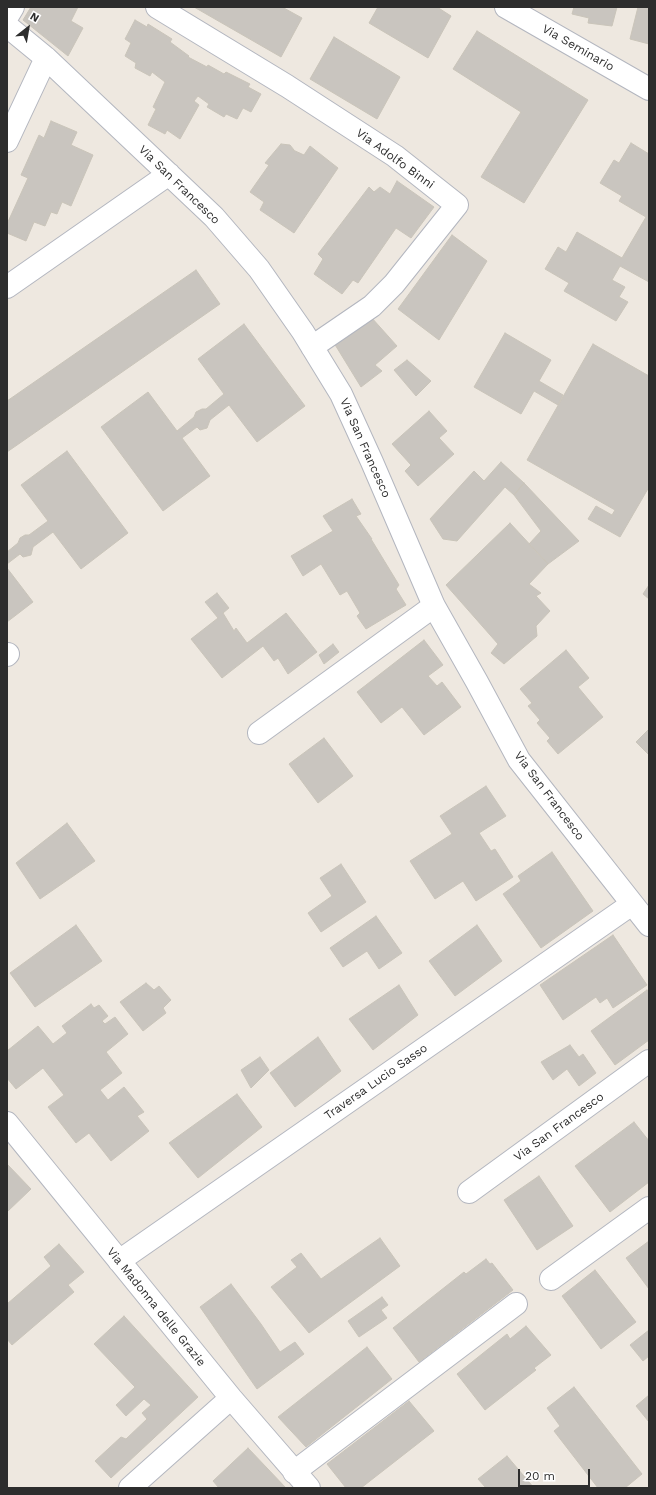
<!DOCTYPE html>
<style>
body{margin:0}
#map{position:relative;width:656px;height:1495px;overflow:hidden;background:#eee8e0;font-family:"Work Sans",sans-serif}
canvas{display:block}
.frame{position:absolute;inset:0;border:8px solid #2d2d2d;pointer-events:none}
.north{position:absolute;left:8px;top:8px;width:40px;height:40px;-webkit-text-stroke:3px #fff;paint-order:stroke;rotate:31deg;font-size:11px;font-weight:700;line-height:16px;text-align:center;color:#2d2d2d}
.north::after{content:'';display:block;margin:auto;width:14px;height:18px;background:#2d2d2d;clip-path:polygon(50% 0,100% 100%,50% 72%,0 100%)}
.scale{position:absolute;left:518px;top:1469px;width:72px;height:18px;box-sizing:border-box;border:2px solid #2d2d2d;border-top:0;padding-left:5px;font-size:12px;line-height:14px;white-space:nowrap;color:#2d2d2d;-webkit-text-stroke:3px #fff;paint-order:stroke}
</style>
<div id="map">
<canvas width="656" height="1495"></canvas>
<div class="frame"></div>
<div class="north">N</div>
<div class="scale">20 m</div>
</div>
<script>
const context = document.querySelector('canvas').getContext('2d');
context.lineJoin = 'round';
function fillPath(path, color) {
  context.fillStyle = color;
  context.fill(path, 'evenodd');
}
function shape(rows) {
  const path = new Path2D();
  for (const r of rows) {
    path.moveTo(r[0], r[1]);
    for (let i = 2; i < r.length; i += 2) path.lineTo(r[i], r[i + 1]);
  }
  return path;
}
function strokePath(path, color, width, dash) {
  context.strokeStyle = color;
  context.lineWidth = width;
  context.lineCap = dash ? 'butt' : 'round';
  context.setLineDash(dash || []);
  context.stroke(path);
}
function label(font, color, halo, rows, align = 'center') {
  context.font = font + ' "Work Sans",sans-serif';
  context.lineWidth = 3;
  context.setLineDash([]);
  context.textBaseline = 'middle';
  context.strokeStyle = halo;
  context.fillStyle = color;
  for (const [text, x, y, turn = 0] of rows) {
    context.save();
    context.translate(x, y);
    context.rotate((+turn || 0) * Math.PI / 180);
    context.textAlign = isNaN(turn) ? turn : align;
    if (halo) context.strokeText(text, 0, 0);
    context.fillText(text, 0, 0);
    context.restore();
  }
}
const building = shape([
 [31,7,78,7,71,21,83,28,68,56,23,20,31,7],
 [194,7,282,7,302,18,281,57,194,7],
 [378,7,437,7,451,16,428,58,369,23,378,7],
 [574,7,617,7,612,26,588,23,589,18,572,14,574,7],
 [638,7,649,7,649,44,630,39,638,7],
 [135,20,147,27,148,24,172,39,170,42,189,56,188,57,207,67,208,65,224,74,226,72,250,84,248,87,261,94,251,112,243,108,237,119,226,114,224,117,207,107,209,104,198,96,194,101,199,105,180,139,167,130,165,134,148,125,156,109,153,107,165,82,152,72,150,76,135,68,136,63,125,56,131,43,125,39,135,20],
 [477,31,588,100,524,203,481,177,521,112,453,69,477,31],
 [334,37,400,77,377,119,310,79,334,37],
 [51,121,77,132,71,145,93,155,71,206,62,202,57,214,51,212,45,226,34,222,26,241,7,233,7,224,28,178,21,175,39,135,44,138,51,121],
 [631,143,649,154,649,282,620,266,612,280,625,287,619,297,628,302,616,321,564,291,569,283,545,269,558,247,566,252,577,232,622,258,646,217,619,201,622,196,600,183,614,160,619,163,631,143],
 [281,144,290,145,294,150,293,150,304,155,310,146,338,168,294,233,260,210,264,202,250,192,269,165,265,163,281,144],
 [397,181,434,207,411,238,396,228,358,283,353,280,342,294,314,274,323,259,318,254,369,187,374,192,380,187,390,194,397,181],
 [452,235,487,261,439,340,398,309,452,235],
 [196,270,220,304,7,452,7,401,196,270],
 [371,317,397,346,375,365,382,371,361,387,334,343,371,317],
 [244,324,305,406,257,442,229,405,210,420,207,428,200,430,197,427,182,438,210,476,163,511,101,427,148,392,177,431,194,417,196,412,202,409,206,409,224,394,198,359,244,324],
 [505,333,551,360,539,381,563,395,558,405,534,391,521,414,474,387,505,333],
 [593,344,649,376,649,487,620,537,588,519,596,506,612,515,615,510,527,460,593,344],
 [407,360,431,381,416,396,394,370,407,360],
 [429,411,447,431,439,438,454,454,418,486,405,471,411,465,392,444,429,411],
 [67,451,128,533,81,569,53,532,33,547,31,555,23,557,20,554,7,564,7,552,18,543,20,538,25,535,29,535,48,521,21,485,67,451],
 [501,462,524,483,514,495,505,487,457,541,443,539,430,519,474,471,484,481,501,462],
 [524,483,579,541,548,564,529,544,541,531,514,495,524,483],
 [352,499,361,514,356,516,372,539,371,539,399,585,396,589,406,605,366,629,357,616,360,613,347,591,340,595,321,564,303,576,291,556,333,531,323,516,352,499],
 [510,523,548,564,529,584,541,593,536,596,550,611,536,626,537,636,504,664,491,653,498,644,446,585,510,523],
 [7,568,33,602,7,622,7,568],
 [649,585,649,599,643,594,649,585],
 [217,593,229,608,223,613,234,631,236,628,247,643,286,613,317,652,288,674,278,658,274,661,263,646,222,678,191,639,218,618,205,602,217,593],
 [424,640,443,665,428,676,437,686,442,682,461,707,424,735,402,707,381,723,357,692,424,640],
 [333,644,339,652,324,664,319,655,333,644],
 [566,650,589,678,578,687,603,717,558,754,547,741,550,738,537,723,540,720,528,706,532,703,520,689,566,650],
 [649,729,649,755,636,742,649,729],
 [324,738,353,776,318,803,289,764,324,738],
 [486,786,506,816,479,833,491,851,495,849,513,877,476,901,463,881,435,899,410,861,452,834,440,816,486,786],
 [67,823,95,861,40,899,16,863,67,823],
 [552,852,593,911,541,948,503,894,521,881,518,876,552,852],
 [341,864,366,902,321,932,308,913,332,896,320,878,341,864],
 [376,916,402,953,379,969,367,951,343,967,330,948,376,916],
 [76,925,102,961,35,1007,10,973,76,925],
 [477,925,502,961,455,996,429,961,477,925],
 [613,935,647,985,613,1008,607,998,600,1003,596,997,563,1020,540,985,613,935],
 [146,983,154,990,159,986,171,1000,163,1008,166,1013,143,1031,120,1002,146,983],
 [399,985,418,1015,373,1050,349,1019,399,985],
 [647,990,649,993,649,1040,615,1065,591,1031,647,990],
 [91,1004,94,1008,99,1005,108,1016,102,1021,105,1024,115,1017,128,1034,106,1052,122,1073,100,1090,108,1100,124,1087,144,1112,137,1116,149,1131,111,1161,89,1133,76,1143,48,1107,64,1095,43,1068,16,1089,7,1078,7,1051,38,1026,53,1044,67,1033,62,1026,91,1004],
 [318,1037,341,1071,295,1107,270,1073,318,1037],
 [570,1045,579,1057,583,1054,596,1073,579,1086,567,1069,553,1080,541,1062,570,1045],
 [260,1057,269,1070,251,1088,241,1070,260,1057],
 [237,1094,262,1127,198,1178,169,1143,237,1094],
 [634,1122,649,1141,649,1182,610,1212,575,1166,634,1122],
 [7,1164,31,1189,7,1212,7,1164],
 [539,1176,573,1226,537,1250,504,1200,539,1176],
 [380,1238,400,1266,309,1333,271,1287,297,1267,291,1260,301,1253,321,1279,380,1238],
 [649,1241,649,1289,626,1258,649,1241],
 [59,1244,84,1272,68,1285,74,1292,12,1345,7,1339,7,1304,51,1266,44,1257,59,1244],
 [486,1259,490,1264,492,1263,513,1290,419,1362,393,1328,464,1272,466,1274,486,1259],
 [595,1270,636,1322,601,1349,562,1296,595,1270],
 [231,1284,261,1324,280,1352,295,1342,304,1354,257,1389,200,1307,231,1284],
 [382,1297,388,1305,381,1310,387,1318,359,1337,348,1321,382,1297],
 [124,1316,198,1397,111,1478,95,1461,121,1437,126,1439,147,1419,142,1413,151,1405,144,1399,126,1416,116,1405,135,1387,94,1344,124,1316],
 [526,1326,551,1355,534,1368,536,1370,485,1410,457,1374,507,1334,510,1339,526,1326],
 [649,1330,649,1356,643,1361,630,1345,649,1330],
 [367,1347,392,1379,306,1447,278,1417,367,1347],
 [574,1387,642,1474,625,1488,598,1488,554,1431,560,1426,547,1408,574,1387],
 [649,1395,649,1422,636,1406,649,1395],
 [409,1401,434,1431,361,1488,346,1488,327,1464,409,1401],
 [248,1448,286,1488,219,1488,213,1481,248,1448],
 [507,1456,534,1488,486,1488,478,1479,507,1456]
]);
fillPath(building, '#c9c5bf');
strokePath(building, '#c9c4b9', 1);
const minor = shape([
 [157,7,287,86,395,156,457,205,394,284,372,306,312,347],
 [506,7,649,89],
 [7,17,13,7],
 [7,26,46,58,214,217,259,269,303,332,341,394,372,462,434,606,477,682,519,760,649,925],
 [7,141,46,58],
 [7,287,169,174],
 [7,655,8,654],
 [259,733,434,606],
 [7,1123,231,1398,309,1488],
 [469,1192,649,1061],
 [119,1261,632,904],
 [551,1279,649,1208],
 [294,1472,516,1304],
 [130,1488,231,1398]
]);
strokePath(minor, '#b3b6bf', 24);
strokePath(minor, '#fff', 22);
label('12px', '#2d2d2d', '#fff', [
 ["Via Seminario",578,48,30],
 ["Via Adolfo Binni",395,159,36],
 ["Via San Francesco",179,185,44],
 ["Via San Francesco",365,448,66],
 ["Via San Francesco",549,796,53],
 ["Traversa Lucio Sasso",376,1082,-35],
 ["Via San Francesco",559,1127,-36],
 ["Via Madonna delle Grazie",156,1307,51]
]);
</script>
